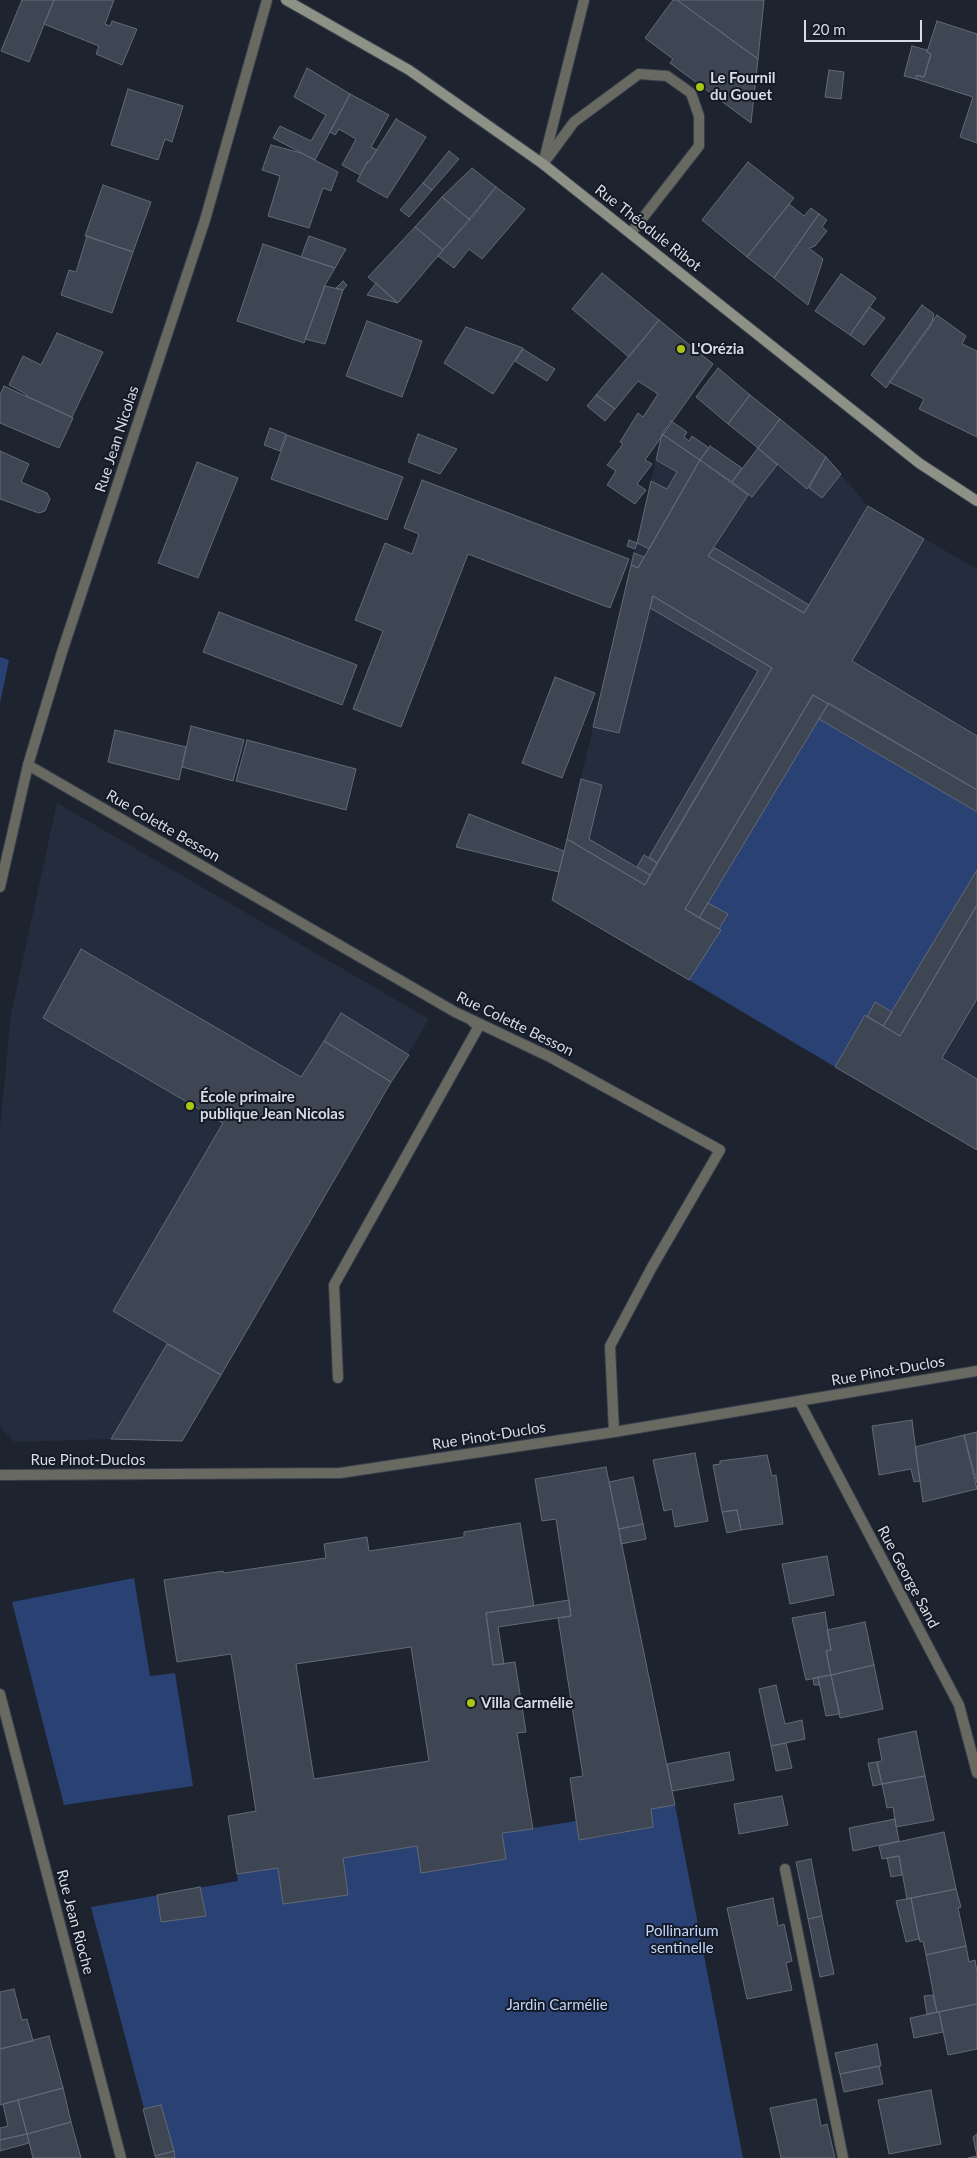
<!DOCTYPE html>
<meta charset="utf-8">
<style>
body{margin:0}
#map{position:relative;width:977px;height:2158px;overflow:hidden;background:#1d2430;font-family:Lato,sans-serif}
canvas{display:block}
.scale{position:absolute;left:804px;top:20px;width:118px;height:22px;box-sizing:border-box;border:2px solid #d7dbe4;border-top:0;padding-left:6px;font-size:15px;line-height:18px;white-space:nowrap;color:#d7dbe4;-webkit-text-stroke:4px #141a26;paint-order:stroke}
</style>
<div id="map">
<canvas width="977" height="2158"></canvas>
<div class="scale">20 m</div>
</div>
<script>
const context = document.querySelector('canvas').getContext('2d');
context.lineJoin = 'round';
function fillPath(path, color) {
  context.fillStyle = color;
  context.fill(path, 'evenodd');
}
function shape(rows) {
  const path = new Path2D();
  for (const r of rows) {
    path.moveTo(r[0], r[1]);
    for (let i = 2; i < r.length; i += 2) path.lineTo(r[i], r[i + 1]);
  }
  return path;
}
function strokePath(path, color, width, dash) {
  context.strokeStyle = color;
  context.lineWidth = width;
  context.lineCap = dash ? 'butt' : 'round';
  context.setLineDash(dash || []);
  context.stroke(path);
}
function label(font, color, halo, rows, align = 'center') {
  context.font = font + ' Lato,sans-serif';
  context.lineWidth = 4;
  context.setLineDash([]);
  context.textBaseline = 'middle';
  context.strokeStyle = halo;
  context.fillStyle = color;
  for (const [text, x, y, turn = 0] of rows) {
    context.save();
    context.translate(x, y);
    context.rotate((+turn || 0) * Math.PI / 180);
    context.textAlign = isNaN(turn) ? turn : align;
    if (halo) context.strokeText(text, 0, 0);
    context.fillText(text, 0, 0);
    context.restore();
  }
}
fillPath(shape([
 [662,434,732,482,758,448,807,489,826,457,868,506,977,569,977,1150,672,970,564,851],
 [57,803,429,1019,345,1159,182,1441,111,1439,15,1442,0,1427,0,1129,11,1014]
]), '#242d3e');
fillPath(shape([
 [0,657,9,660,0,703],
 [819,719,977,812,977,870,892,1012,875,1002,867,1017,865,1016,835,1067,689,980,728,915,708,903],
 [134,1578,150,1676,175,1673,193,1786,64,1805,12,1602],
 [675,1805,743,2158,157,2158,91,1907,238,1881,237,1874,278,1868,283,1904,348,1895,343,1858,417,1846,422,1872,470,1865,506,1859,502,1833,576,1821,579,1840,611,1835,653,1827,651,1809]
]), '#2a4273');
const building = shape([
 [22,0,54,0,29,62,1,51,22,0],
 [54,0,114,0,105,24,110,26,112,21,137,29,122,65,96,54,99,46,44,24,54,0],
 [673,0,677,0,758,59,751,123,670,63,673,59,645,38,673,0],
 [677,0,764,0,758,59,677,0],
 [937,21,977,34,977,143,960,137,973,97,916,79,917,75,924,77,931,54,927,52,937,21],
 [912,46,927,50,927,52,931,54,924,77,917,75,916,79,904,76,912,46],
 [307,68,350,94,315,160,273,138,280,126,311,141,326,115,294,97,307,68],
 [829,70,844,72,841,99,825,97,829,70],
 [128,89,183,106,172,142,165,139,158,160,111,145,128,89],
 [350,94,389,115,371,147,377,150,369,162,368,161,360,175,342,165,356,139,339,129,335,135,330,132,350,94],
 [396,119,426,137,387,198,357,181,368,161,369,162,396,119],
 [271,145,301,153,338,172,331,191,323,188,309,228,268,216,280,176,262,170,271,145],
 [449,151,459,159,432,190,423,183,449,151],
 [748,162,794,198,747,257,702,220,748,162],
 [472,168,496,187,470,220,442,197,472,168],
 [423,183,432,190,409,217,400,210,423,183],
 [103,185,151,202,133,252,85,236,103,185],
 [496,187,525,209,482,259,469,249,454,268,438,256,496,187],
 [442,197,470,220,443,250,415,227,442,197],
 [789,204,804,216,811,208,819,214,774,278,747,257,789,204],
 [819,214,827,220,822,227,827,231,815,246,809,248,823,259,808,305,774,278,819,214],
 [415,227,443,250,398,303,368,277,415,227],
 [87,236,133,252,112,313,61,295,69,270,76,272,87,236],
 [309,236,346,249,335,268,301,257,309,236],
 [263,244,335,268,325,285,304,343,237,321,263,244],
 [602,273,659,320,629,357,572,309,602,273],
 [841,274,876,298,850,335,815,311,841,274],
 [343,281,347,285,343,290,336,288,343,281],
 [376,283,398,303,367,295,376,283],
 [325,286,343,290,325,344,305,339,325,286],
 [922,305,934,314,931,325,886,388,871,375,922,305],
 [869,307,885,318,864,345,850,335,869,307],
 [937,315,966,336,962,344,977,351,977,437,919,409,924,399,889,382,937,315],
 [659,320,713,364,645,460,652,464,637,484,646,490,635,504,607,485,616,471,607,465,623,444,620,442,638,413,643,417,658,394,638,381,615,409,596,395,659,320],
 [367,321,422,341,402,397,346,376,367,321],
 [466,327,523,348,493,394,444,363,466,327],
 [57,333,103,352,72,417,26,396,26,394,9,385,23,356,41,365,57,333],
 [523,349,555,369,547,381,515,361,523,349],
 [718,368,750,395,728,424,696,397,718,368],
 [4,386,73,418,59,448,0,423,0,395,4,386],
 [596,395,615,409,605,421,587,406,596,395],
 [750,395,780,419,758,448,728,424,750,395],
 [780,419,826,457,807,489,758,448,780,419],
 [671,421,687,432,684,437,689,441,692,436,709,448,700,460,662,434,671,421],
 [270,428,286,434,280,451,264,445,270,428],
 [418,434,457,449,440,474,408,462,418,434],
 [662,434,700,460,649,549,637,543,651,481,667,489,677,472,656,460,662,434],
 [287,435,403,477,387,520,271,479,287,435],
 [710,446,742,468,732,482,700,460,710,446],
 [758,448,777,465,752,497,732,482,758,448],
 [0,451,29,464,21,482,47,493,50,499,45,511,39,513,0,499,0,451],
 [826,457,841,474,822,498,809,488,826,457],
 [700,460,748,495,708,556,804,613,868,506,924,539,852,661,977,736,977,790,813,695,685,909,721,930,689,980,552,900,567,839,645,885,772,668,653,596,619,733,593,727,631,565,638,568,700,460],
 [197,462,238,478,198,578,158,563,197,462],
 [422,480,629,559,610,608,468,554,401,727,353,709,383,631,355,620,385,543,412,554,419,534,404,528,422,480],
 [629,540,637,543,635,549,627,546,629,540],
 [715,548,809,605,804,613,708,556,715,548],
 [634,553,644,557,638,568,631,565,634,553],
 [653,596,772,668,657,863,649,857,758,671,650,608,653,596],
 [219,612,357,665,342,705,203,652,219,612],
 [555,677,595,693,562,778,522,763,555,677],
 [813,695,828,704,699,918,685,909,813,695],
 [829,703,977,790,977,812,819,719,829,703],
 [191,726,244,740,233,781,182,767,191,726],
 [115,730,186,747,179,780,108,762,115,730],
 [247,740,356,769,346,810,236,781,247,740],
 [581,779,602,785,589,839,650,875,645,885,567,839,581,779],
 [469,814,564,851,559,872,456,847,469,814],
 [644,855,657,863,650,875,637,867,644,855],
 [977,870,977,905,900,1036,883,1026,977,870],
 [708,903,728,914,719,929,699,918,708,903],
 [977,905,977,999,942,1058,977,1079,977,1150,835,1067,865,1015,900,1036,977,905],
 [81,949,301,1077,324,1041,391,1082,221,1375,113,1311,223,1123,43,1018,81,949],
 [875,1002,892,1012,883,1026,867,1017,875,1002],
 [341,1013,409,1055,391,1082,324,1041,341,1013],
 [167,1344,221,1375,182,1441,111,1439,167,1344],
 [912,1420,920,1481,914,1482,911,1469,879,1475,872,1426,912,1420],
 [977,1432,977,1483,964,1435,977,1432],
 [964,1435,977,1489,923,1502,915,1447,964,1435],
 [695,1453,708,1521,675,1527,672,1509,664,1511,653,1460,695,1453],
 [767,1455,772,1476,776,1475,783,1524,741,1530,737,1510,722,1512,713,1465,720,1464,720,1461,767,1455],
 [606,1467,675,1805,651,1809,653,1827,579,1840,570,1778,583,1776,558,1618,571,1616,556,1519,542,1521,535,1479,606,1467],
 [633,1477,643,1524,619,1529,609,1482,633,1477],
 [737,1510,741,1530,727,1533,722,1512,737,1510],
 [520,1523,534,1606,486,1613,493,1665,515,1662,526,1732,517,1733,533,1829,502,1833,506,1859,470,1865,421,1873,417,1846,343,1858,348,1895,283,1904,278,1868,237,1874,228,1816,256,1811,231,1654,177,1662,164,1580,223,1571,224,1573,326,1558,324,1544,367,1537,369,1551,464,1537,464,1532,520,1523],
 [411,1647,429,1761,314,1779,296,1664,411,1647],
 [643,1524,646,1539,621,1544,619,1529,643,1524],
 [827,1556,834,1595,790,1604,782,1564,827,1556],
 [569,1600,571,1616,498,1627,504,1664,493,1665,486,1613,569,1600],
 [825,1612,831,1650,826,1651,831,1675,806,1680,792,1618,825,1612],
 [865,1622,874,1665,831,1675,826,1651,831,1650,827,1630,865,1622],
 [874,1665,883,1709,840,1718,831,1675,874,1665],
 [831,1675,840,1714,826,1716,818,1677,831,1675],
 [818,1677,819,1685,814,1685,813,1678,818,1677],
 [776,1685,785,1724,802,1720,805,1739,771,1746,759,1689,776,1685],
 [916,1731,925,1776,882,1784,877,1762,882,1761,878,1739,916,1731],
 [786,1743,792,1768,776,1771,771,1746,786,1743],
 [729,1752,734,1780,672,1791,667,1764,729,1752],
 [877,1762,882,1784,873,1786,868,1763,877,1762],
 [925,1776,934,1820,896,1827,893,1807,887,1808,882,1784,925,1776],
 [782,1796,788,1825,739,1834,734,1804,782,1796],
 [895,1819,899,1841,853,1851,849,1828,895,1819],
 [944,1832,956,1889,907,1899,899,1856,882,1859,879,1846,944,1832],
 [899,1856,902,1875,891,1877,887,1858,899,1856],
 [811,1859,822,1916,808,1919,796,1862,811,1859],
 [200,1887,206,1916,161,1922,157,1895,200,1887],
 [956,1889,961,1907,958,1908,966,1946,926,1955,923,1941,920,1942,911,1898,956,1889],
 [773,1898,778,1926,784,1924,792,1961,786,1963,792,1990,747,1999,727,1908,773,1898],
 [911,1898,919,1939,906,1942,896,1901,911,1898],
 [822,1916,834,1974,820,1977,808,1919,822,1916],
 [966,1946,969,1962,975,1960,977,1972,977,2004,937,2012,926,1955,966,1946],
 [14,1989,22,2020,27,2019,33,2041,0,2049,0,1992,14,1989],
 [933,1995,937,2012,927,2014,924,1996,933,1995],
 [977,2004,977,2049,948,2055,939,2012,977,2004],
 [939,2012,943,2032,914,2038,910,2018,939,2012],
 [49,2036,63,2088,0,2105,0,2049,49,2036],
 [877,2044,881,2066,840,2074,835,2053,877,2044],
 [879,2066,883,2084,844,2092,840,2074,879,2066],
 [63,2088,71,2122,27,2134,18,2100,63,2088],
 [931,2090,941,2144,889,2154,878,2100,931,2090],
 [816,2099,821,2126,827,2124,835,2158,781,2158,770,2108,816,2099],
 [18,2100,27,2134,0,2140,0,2128,8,2126,3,2104,18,2100],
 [161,2105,174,2151,155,2156,143,2109,161,2105],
 [71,2122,81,2158,33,2158,27,2134,71,2122],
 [27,2134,29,2143,0,2151,0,2140,27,2134],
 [977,2134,977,2158,968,2158,977,2156,973,2137,977,2134],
 [174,2151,175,2158,156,2158,155,2156,174,2151]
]);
fillPath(building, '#3e4653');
strokePath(building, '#626a78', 1);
const lane = shape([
 [543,164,574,122,639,74,667,76,691,93,699,116,699,146,631,233],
 [28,765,455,1012,550,1057,720,1150,652,1267,610,1346,614,1432],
 [338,1378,334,1285,479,1026,473,1022],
 [785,1869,843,2158]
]);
const street = shape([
 [543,164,584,0],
 [0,887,28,765,62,652,205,220,267,0],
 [799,1401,959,1705,977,1773],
 [0,1475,340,1473,614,1432,977,1371],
 [0,1694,121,2158]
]);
const secondary = shape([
 [286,0,409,70,543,164,919,463,977,501]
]);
strokePath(lane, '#373e49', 12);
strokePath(street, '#373e49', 12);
strokePath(secondary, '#373e49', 12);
strokePath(lane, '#686a62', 10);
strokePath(street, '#686a62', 10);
strokePath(secondary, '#8e9186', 10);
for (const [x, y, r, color] of [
 [700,87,5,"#abc615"],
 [681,349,5,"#abc615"],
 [190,1106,5,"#abc615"],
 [471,1703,5,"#abc615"]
]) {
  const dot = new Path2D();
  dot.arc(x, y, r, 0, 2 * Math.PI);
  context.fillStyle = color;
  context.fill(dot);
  strokePath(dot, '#141a26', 2);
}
label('bold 15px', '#d7dbe4', '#141a26', [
 ["Le Fournil",710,78],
 ["du Gouet",710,95],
 ["L'Orézia",691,349],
 ["École primaire",200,1097],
 ["publique Jean Nicolas",200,1114],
 ["Villa Carmélie",481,1703]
], 'left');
label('15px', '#d7dbe4', '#141a26', [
 ["Rue Théodule Ribot",648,228,38],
 ["Rue Jean Nicolas",117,439,-72],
 ["Rue Colette Besson",163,826,30],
 ["Rue Colette Besson",515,1024,26],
 ["Rue Pinot-Duclos",888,1371,-10],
 ["Rue Pinot-Duclos",489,1436,-9],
 ["Rue Pinot-Duclos",88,1460],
 ["Rue George Sand",908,1577,62],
 ["Rue Jean Rioche",75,1922,75]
]);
label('15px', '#c0d4f9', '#141a26', [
 ["Pollinarium",682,1931],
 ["sentinelle",682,1948],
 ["Jardin Carmélie",557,2005]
]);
</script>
